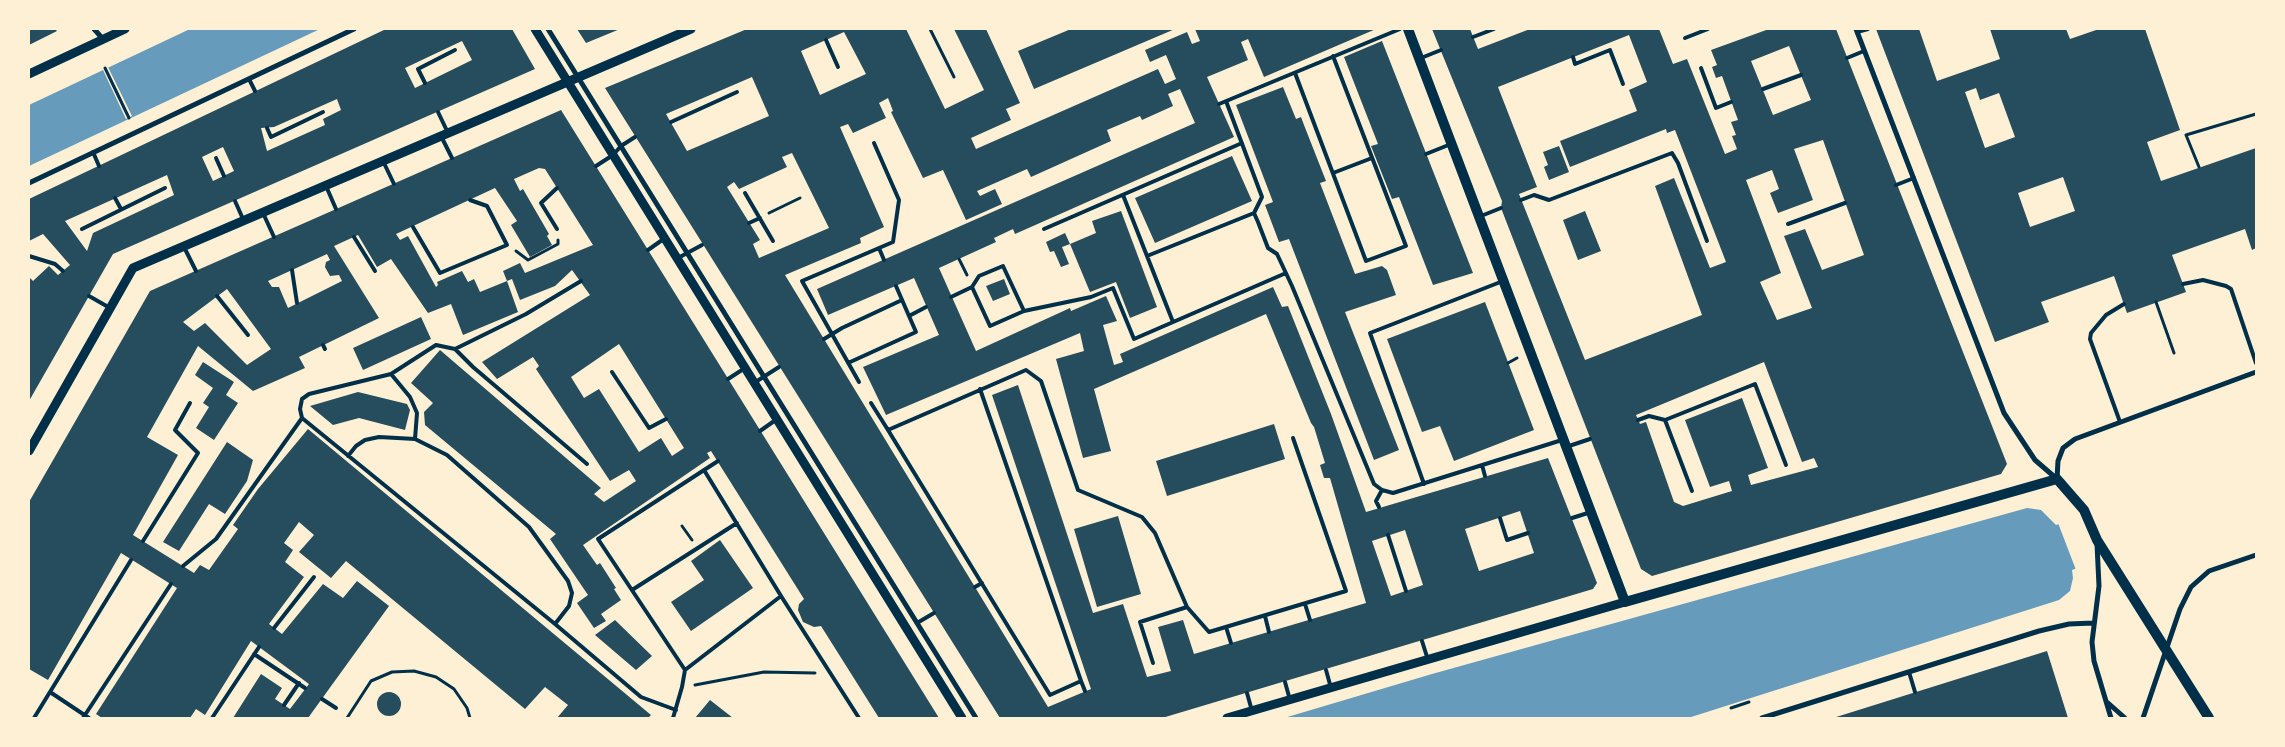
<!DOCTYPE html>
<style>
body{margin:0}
#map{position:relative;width:2285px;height:747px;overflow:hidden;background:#fdf0d5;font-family:Mulish,sans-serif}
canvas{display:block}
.frame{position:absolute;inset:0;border:30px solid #fdf0d5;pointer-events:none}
</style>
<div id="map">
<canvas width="2285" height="747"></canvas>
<div class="frame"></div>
</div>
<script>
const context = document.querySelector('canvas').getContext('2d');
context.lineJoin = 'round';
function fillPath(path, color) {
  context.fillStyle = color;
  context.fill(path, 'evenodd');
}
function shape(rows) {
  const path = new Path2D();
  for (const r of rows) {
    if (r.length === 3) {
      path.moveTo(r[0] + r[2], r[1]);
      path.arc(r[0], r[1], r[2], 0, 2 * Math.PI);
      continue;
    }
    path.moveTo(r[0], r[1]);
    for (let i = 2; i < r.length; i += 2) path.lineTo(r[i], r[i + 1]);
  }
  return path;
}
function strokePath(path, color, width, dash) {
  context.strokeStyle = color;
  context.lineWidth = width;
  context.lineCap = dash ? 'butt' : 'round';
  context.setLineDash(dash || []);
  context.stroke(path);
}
fillPath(shape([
 [190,29,320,29,29,166,29,105],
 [2256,452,2256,503,2072,570,2073,578,2070,591,2059,600,1688,718,1284,718,1432,674,2027,508,2041,510,2056,525]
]), '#669bbc');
fillPath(shape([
 [108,67,132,116,126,119,103,70],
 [2256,451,2256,505,2076,570,2058,523]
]), '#fdf0d5');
fillPath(shape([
 [29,29,55,29,57,31,29,45],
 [386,29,512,29,535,69,113,254,29,401,29,277,33,281,49,266,58,275,70,265,43,234,29,241,29,199],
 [462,41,472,60,415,88,405,68],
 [337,99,341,110,323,119,325,125,267,151,261,128,274,127],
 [223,147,234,171,213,181,202,157],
 [167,175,174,195,93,233,87,251,65,221],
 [577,29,620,29,586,43],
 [747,29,906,29,945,109,984,90,954,29,986,29,1020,103,1006,109,1011,120,971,138,976,149,1158,69,1165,84,1176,79,1166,55,1150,62,1145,50,1187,32,1192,44,1200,41,1195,29,1376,29,1264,77,1248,39,1241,42,1248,60,1207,77,1234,137,1015,234,1013,229,994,238,996,242,939,268,976,351,1070,308,1071,311,1106,296,1117,321,1103,325,1114,365,1123,362,1120,354,1273,287,1282,307,1288,306,1331,414,1366,512,1548,458,1597,583,1593,589,1162,718,1000,718,605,88],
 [844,32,866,74,820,95,801,51],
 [752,77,769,116,687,151,666,114],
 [1180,89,1195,123,817,289,828,315,914,278,939,335,863,367,886,415,1080,333,1084,351,1056,359,1083,458,1111,451,1094,389,1266,314,1311,423,1314,427,1325,463,1320,465,1324,478,1330,478,1366,603,1194,654,1183,620,1158,627,1171,671,1147,677,1123,604,1093,613,1018,385,992,395,1091,689,1048,707,785,275,861,243,860,238,884,227,840,127,848,124,853,133,886,118,879,103,888,98,893,111,891,112,923,178,943,170,966,220,1002,204,995,189,980,196,977,191,1027,169,1031,177,1111,141,1107,130,1140,116,1142,120,1173,106,1168,94],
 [792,153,829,228,759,258,753,244,760,240,727,187,734,182,739,189,787,167,782,157],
 [1520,511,1534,553,1479,571,1465,529],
 [1405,530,1423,585,1391,596,1372,541],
 [1071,29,1175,29,1034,89,1018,51],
 [1432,29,1470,29,1478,49,1530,29,1659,29,1673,64,1687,59,1725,154,1737,149,1732,136,1736,135,1731,122,1738,120,1722,76,1716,78,1712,67,1717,65,1711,50,1769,29,1836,29,2007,464,2001,474,1652,576,1641,569,1501,208,1502,201],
 [1629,35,1647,82,1629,90,1637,111,1560,141,1570,167,1666,129,1667,133,1675,130,1726,262,1710,268,1674,178,1655,186,1702,315,1585,360,1519,194,1537,187,1498,87],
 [1789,46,1811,100,1773,115,1751,61],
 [1823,140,1864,255,1822,270,1805,229,1784,236,1812,308,1777,320,1760,282,1781,273,1746,180,1772,170,1779,189,1770,193,1778,213,1813,200,1794,149],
 [1764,362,1802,462,1814,458,1818,467,1751,485,1748,475,1768,468,1742,398,1685,420,1710,487,1729,481,1732,491,1683,506,1674,502,1646,422,1640,424,1636,415],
 [1876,29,1919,29,1937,81,2000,59,1990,29,2066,29,2070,39,2099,29,2145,29,2180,130,2147,142,2161,181,2256,148,2256,248,2252,250,2245,229,2172,255,2186,292,2127,313,2114,276,2041,302,2049,322,1995,342],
 [1976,88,1980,100,1999,93,2015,137,1985,148,1965,92],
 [2063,177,2075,211,2030,227,2018,193],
 [1382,41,1473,273,1433,285,1399,197,1392,199,1371,146,1378,144,1344,57],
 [1283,87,1296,119,1301,117,1304,125,1326,181,1320,183,1355,274,1382,266,1387,270,1396,295,1345,312,1399,450,1374,460,1289,239,1279,242,1265,205,1273,202,1236,105],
 [561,110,939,718,879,718,821,626,814,627,803,622,798,610,799,604,804,599,711,451,707,453,710,458,583,545,597,565,600,563,616,588,614,589,621,600,601,614,606,621,594,628,577,603,588,595,550,539,556,534,425,425,424,412,433,403,411,383,440,350,601,488,594,494,604,502,636,481,629,470,610,481,536,369,539,366,533,357,497,379,482,362,590,295,572,270,555,286,520,300,512,279,507,281,503,271,520,263,525,273,593,245,545,169,539,168,514,179,520,191,523,189,549,234,547,236,552,245,530,257,511,225,517,221,495,188,396,234,400,240,408,236,436,287,438,285,437,282,462,271,468,282,474,279,480,292,507,281,518,312,463,335,451,304,428,313,391,259,377,267,358,235,334,246,379,318,299,357,305,368,253,391,198,346,147,437,178,455,133,535,194,573,200,565,209,570,238,529,233,525,258,489,308,429,651,715,648,718,557,718,568,705,545,687,525,709,346,561,331,578,299,552,314,535,299,522,284,543,293,550,285,562,304,577,269,624,282,634,323,584,343,598,357,581,389,606,308,718,233,718,261,674,282,688,275,699,290,709,309,684,251,641,205,715,196,709,190,718,102,718,96,714,177,588,121,553,48,680,29,669,29,502,150,291],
 [327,254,330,260,326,262,325,267,330,276,339,275,342,281,288,308,279,287,272,287,268,281],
 [227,289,271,349,247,365,205,323,194,331,183,322],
 [619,344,684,448,672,456,661,438,639,452,599,389,584,398,571,377],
 [1559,146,1569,172,1549,180,1544,167,1548,165,1543,152],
 [1232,156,1252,201,1155,243,1135,198],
 [1121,211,1157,307,1130,318,1116,282,1090,292,1070,244,1096,233,1092,221],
 [1585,211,1601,251,1578,260,1563,220],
 [1065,233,1070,244,1062,247,1069,264,1061,267,1054,251,1050,252,1046,242],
 [1004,279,1010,294,993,301,986,286],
 [1485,302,1534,430,1454,461,1440,426,1422,432,1387,339],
 [421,317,431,339,363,370,353,348],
 [203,362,234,382,226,395,238,403,214,440,196,428,209,407,203,403,213,388,195,375],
 [358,392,407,404,410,410,405,430,359,418,333,425,310,406],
 [1274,424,1285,459,1167,496,1156,461],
 [227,442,253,460,247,481,225,514,209,504,179,551,163,542],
 [1118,516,1141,594,1097,607,1074,529],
 [720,540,753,588,691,631,671,602,704,580,691,561],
 [615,620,652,656,636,670,595,635],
 [2047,651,2068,718,1833,718],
 [389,704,12],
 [710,700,733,718,695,718]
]), '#264d5e');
strokePath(shape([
 [930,29,954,77],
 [105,68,129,118],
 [2199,167,2186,135,2256,114],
 [769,213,800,198],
 [516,251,528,260,558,244,558,240],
 [959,259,967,275],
 [2156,302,2174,353],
 [1508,363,1517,358],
 [682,526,692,540],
 [695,685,764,672,815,673],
 [1731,708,1749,702],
 [347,718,371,681,392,672,414,671,436,677,454,689,467,708,470,718]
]), '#003049', 3);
strokePath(shape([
 [1857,32,1868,29],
 [1473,37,1494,29],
 [1685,38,1708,29],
 [826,40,838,67],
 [1573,57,1575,64,1610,50,1623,84],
 [1421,58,1441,50],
 [1847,58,1864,51],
 [1701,68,1716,108,1731,102],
 [1295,73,1366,261,1406,246,1333,56],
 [249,79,255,91],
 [425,83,418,69,455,50],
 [1763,89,1801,75],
 [1226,101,1262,197,1254,213,1258,222,1268,248,1277,254,1292,286,1374,484,1382,490,1393,493,1562,440],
 [1219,104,1400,29],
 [438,112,448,133],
 [671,122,737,92],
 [267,128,271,137,323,112],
 [441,136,452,158],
 [874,143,899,200,893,242,879,248,884,260],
 [93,152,99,166],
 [1426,154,1451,144],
 [216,158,224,176],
 [383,161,394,184],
 [596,166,613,155,621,146,635,137],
 [1333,173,1372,158],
 [1896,185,1914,178],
 [326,186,336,209],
 [557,188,541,203,557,229],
 [745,193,773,241],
 [1123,195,1173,322],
 [115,198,121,209],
 [1521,200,1534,195,1549,200,1672,153,1678,163,1707,241],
 [235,201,243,219],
 [263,213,274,237],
 [1481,216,1501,208],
 [749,223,760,218],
 [1788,224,1845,203],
 [413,227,440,273,507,245,487,206,470,200],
 [82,229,165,188],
 [1044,229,1242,143],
 [354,237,375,271],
 [184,247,196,271],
 [648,250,665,238],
 [29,256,55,264,63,271],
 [1147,256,1254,213],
 [678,258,702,245],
 [292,270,297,303],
 [2183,284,2203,280,2226,286,2231,289,2256,363],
 [896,286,909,316,926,307],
 [972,287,990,326,1024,311,1091,297,1113,288,1134,339,1286,273],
 [89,296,110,308],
 [217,296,248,335],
 [951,297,972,287,979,276,1003,266,1024,311],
 [824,339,842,328,902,300],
 [323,345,325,349],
 [455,349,473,367,587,464],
 [848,363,916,332,909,316],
 [612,372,649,428,666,419],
 [728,379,745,368],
 [859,382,802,281,879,248],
 [754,383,779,367],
 [871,403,888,430,1026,370,1041,381,1078,490,1142,517,1155,533,1187,607],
 [302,418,300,409,302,399,309,394,391,374],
 [1638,420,1649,416,1665,420,1755,384,1786,465],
 [1665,420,1692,491],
 [2120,422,2090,339,2091,333,2106,315,2124,304],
 [888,430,1050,695,1081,681,980,389],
 [760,431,777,419],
 [415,439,417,413,410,397,391,374,436,345,455,349,526,314,581,281],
 [1569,446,1590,439],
 [348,456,356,446,365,440,379,437,415,439,447,455,529,527,568,581,572,593,569,606,555,624],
 [1482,465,1485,476],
 [704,470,781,596],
 [1424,484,1370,333,1503,281],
 [1379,507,1376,501,1382,490],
 [1500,518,1507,540,1528,533],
 [1572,518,1591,512],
 [1388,535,1406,591],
 [143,541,198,453,175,430,190,403],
 [183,566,216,539,302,418,555,624,641,697,676,710],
 [975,587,982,583],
 [632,590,737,523],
 [1305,604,1310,620],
 [1265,616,1269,632],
 [917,623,934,613],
 [1226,627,1231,643],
 [274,628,314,577],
 [1422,641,1428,660],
 [254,654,305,688],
 [1153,663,1140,622,1187,607,1209,632,1346,591,1293,438],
 [685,670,598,539,718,461],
 [1326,670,1331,688],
 [1909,672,1915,692],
 [1081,681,1085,691],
 [1285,682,1290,700],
 [50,692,89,718],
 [1247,693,1252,711],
 [322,699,336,708],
 [284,705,299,683],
 [34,718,131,560],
 [83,718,171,584],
 [212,718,259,647],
 [673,718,682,687,685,670,781,596,859,718]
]), '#003049', 4);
strokePath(shape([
 [94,29,103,39],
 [548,29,976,718],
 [1856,29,2004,413,2035,460,2057,479],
 [29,183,354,29],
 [2057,479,2058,461,2063,448,2075,439,2256,372],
 [2097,544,2099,586,2092,642,2094,661,2111,718],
 [2108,703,2125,718],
 [1762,718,2039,631,2069,624,2093,623],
 [2143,718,2180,609,2191,587,2209,571,2256,555]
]), '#003049', 5);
strokePath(shape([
 [535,29,962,718],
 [29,74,125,29],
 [29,451,133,268,691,29],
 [1227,718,1625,602]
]), '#003049', 9);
strokePath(shape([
 [1408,29,1625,602,2057,479,2084,510,2097,540,2209,718]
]), '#003049', 10);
</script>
